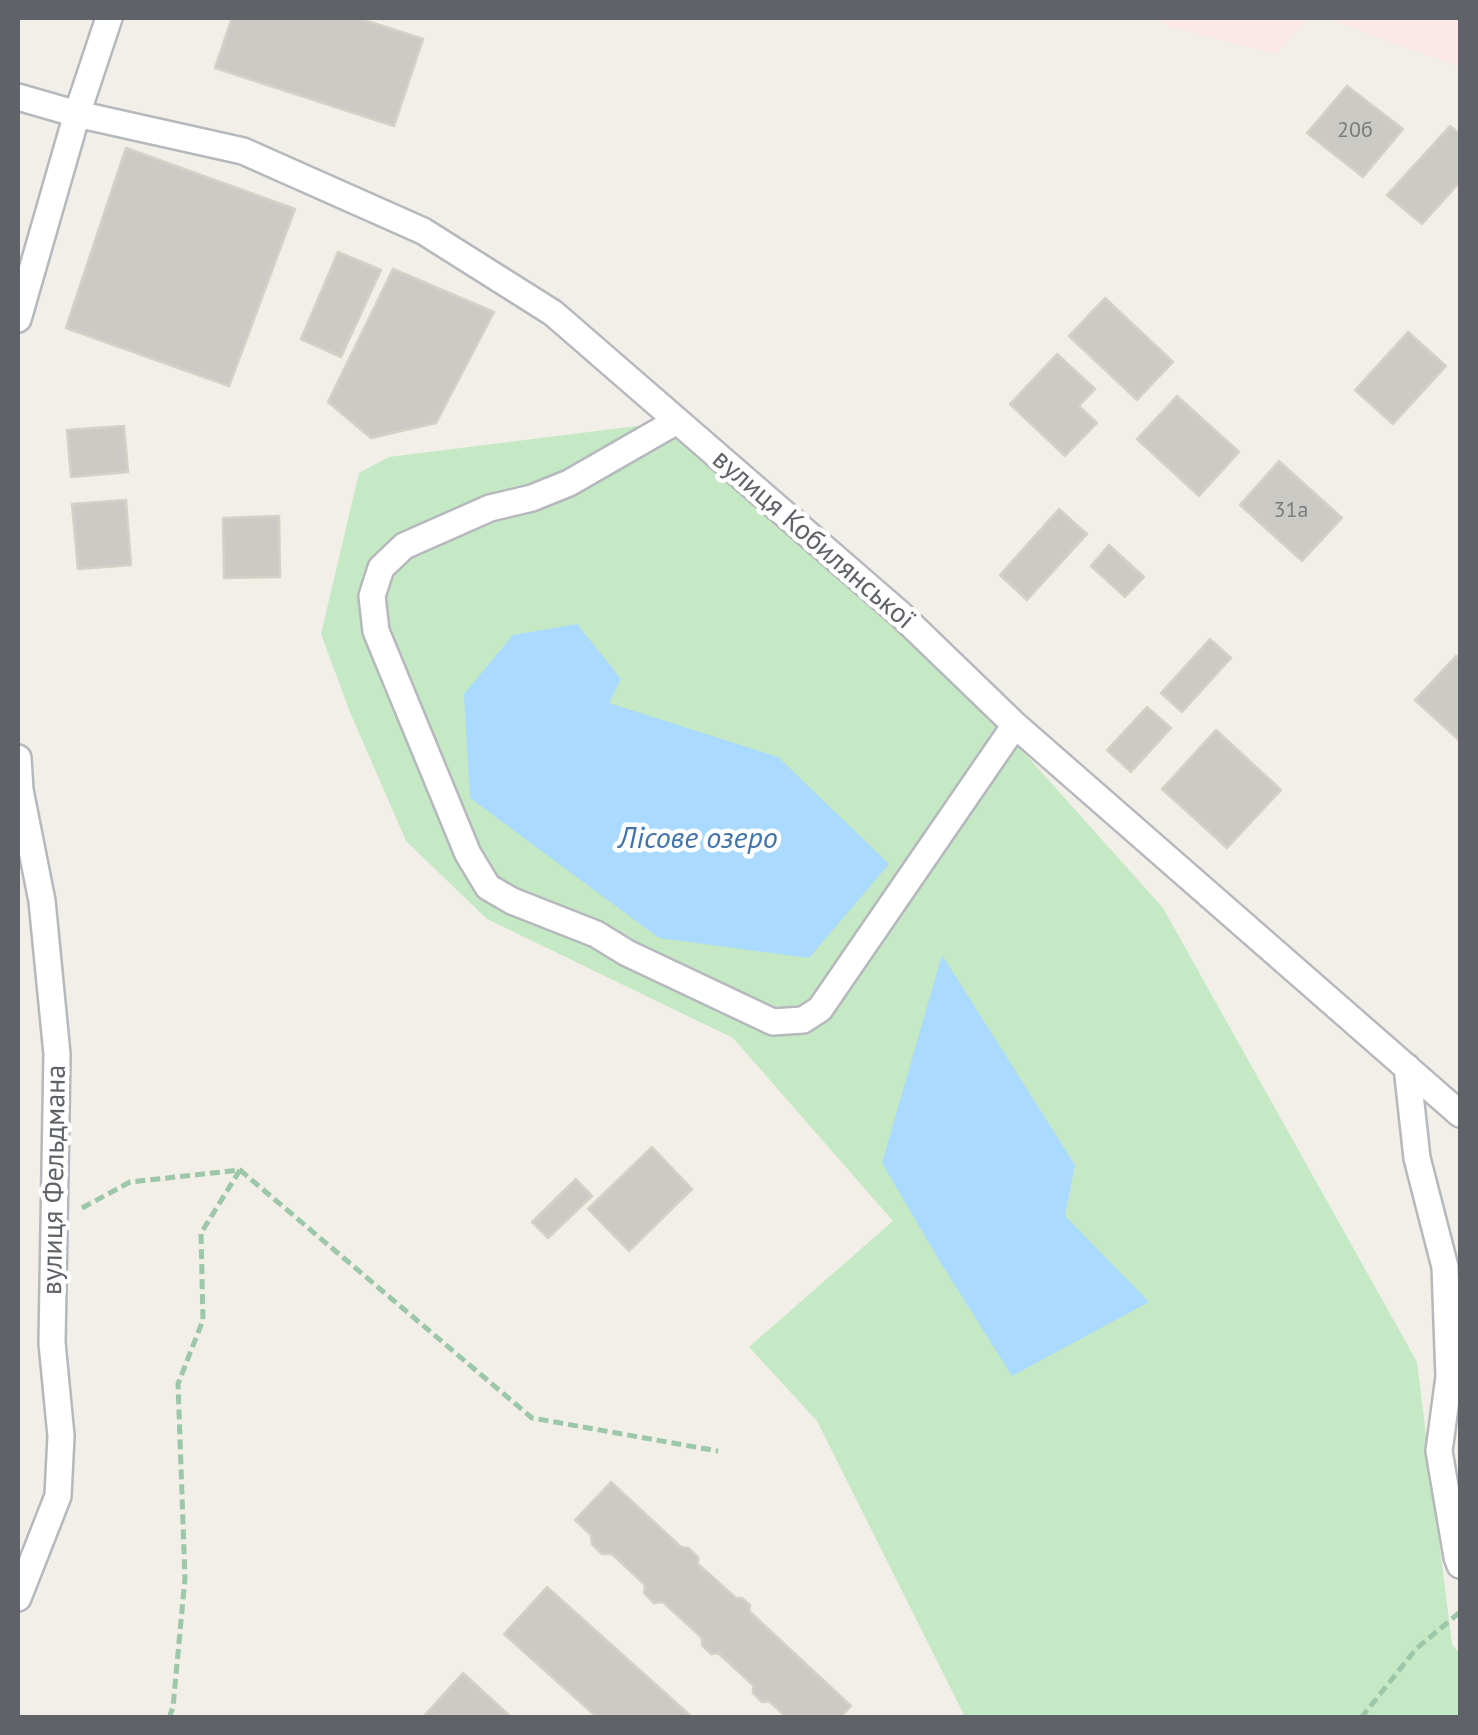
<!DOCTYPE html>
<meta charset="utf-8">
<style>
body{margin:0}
#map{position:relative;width:1478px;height:1735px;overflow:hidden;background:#f1efe8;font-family:"PT Sans",sans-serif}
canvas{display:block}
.frame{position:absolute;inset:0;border:20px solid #5f6368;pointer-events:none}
</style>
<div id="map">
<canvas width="1478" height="1735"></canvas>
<div class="frame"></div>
</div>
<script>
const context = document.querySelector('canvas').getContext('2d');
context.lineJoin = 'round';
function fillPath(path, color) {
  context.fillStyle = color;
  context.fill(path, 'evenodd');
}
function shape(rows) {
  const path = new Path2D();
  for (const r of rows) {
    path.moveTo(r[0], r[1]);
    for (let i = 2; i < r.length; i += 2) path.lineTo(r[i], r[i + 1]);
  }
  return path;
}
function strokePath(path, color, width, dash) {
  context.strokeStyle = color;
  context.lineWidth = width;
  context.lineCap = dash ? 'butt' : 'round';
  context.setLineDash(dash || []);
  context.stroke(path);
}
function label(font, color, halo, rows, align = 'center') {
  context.font = font + ' "PT Sans",sans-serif';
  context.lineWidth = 9;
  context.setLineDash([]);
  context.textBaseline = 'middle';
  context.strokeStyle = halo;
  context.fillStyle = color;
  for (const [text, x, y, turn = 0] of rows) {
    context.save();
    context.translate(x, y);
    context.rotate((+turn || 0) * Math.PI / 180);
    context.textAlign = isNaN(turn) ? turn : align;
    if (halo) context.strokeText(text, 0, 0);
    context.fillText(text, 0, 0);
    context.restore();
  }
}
fillPath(shape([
 [1154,18,1309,18,1276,54,1169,26],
 [1325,18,1460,18,1460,67]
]), '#fce8e6');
fillPath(shape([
 [677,421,900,614,1163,908,1417,1362,1452,1645,1460,1654,1460,1717,965,1717,817,1421,749,1347,893,1221,733,1038,487,919,406,841,350,712,321,634,359,473,389,457],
 [941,956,1075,1165,1065,1216]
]), '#c5e8c5');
fillPath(shape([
 [577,624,621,679,609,703,778,757,889,864,809,958,659,938,470,798,464,694,513,635],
 [942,955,1075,1165,1065,1216,1149,1302,1012,1376,939,1260,882,1163]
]), '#aadaff');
const building = shape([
 [232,18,358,18,423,39,394,126,215,68,232,18],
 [1347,86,1403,129,1363,177,1307,133,1347,86],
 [1450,126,1460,134,1460,182,1422,224,1387,195,1450,126],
 [126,148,295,209,229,386,66,328,126,148],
 [338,252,381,270,341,357,301,339,338,252],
 [393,269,494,312,436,423,371,438,328,402,393,269],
 [1105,298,1173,362,1137,400,1069,336,1105,298],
 [1408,332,1446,366,1393,424,1355,390,1408,332],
 [1057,354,1095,389,1079,406,1097,423,1065,456,1010,404,1057,354],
 [1177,396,1239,452,1199,496,1137,439,1177,396],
 [124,426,128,472,71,477,67,430,124,426],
 [1279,461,1342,518,1302,561,1240,505,1279,461],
 [126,500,131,565,78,569,72,504,126,500],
 [1059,509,1087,534,1027,600,1000,575,1059,509],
 [279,516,280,577,224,578,223,518,279,516],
 [1109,545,1144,577,1125,597,1091,566,1109,545],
 [1210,639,1231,658,1182,712,1161,693,1210,639],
 [1456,656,1460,660,1460,741,1415,700,1456,656],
 [1147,707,1171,728,1131,772,1107,750,1147,707],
 [1216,730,1281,790,1227,848,1162,789,1216,730],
 [652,1147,692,1189,629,1251,588,1209,652,1147],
 [576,1179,592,1196,548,1238,532,1222,576,1179],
 [611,1482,681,1547,688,1548,698,1557,698,1564,736,1598,742,1598,750,1605,749,1611,851,1706,840,1718,784,1718,785,1716,769,1701,762,1702,753,1693,753,1685,718,1653,711,1654,702,1645,702,1638,663,1602,654,1603,644,1593,645,1585,612,1554,602,1554,592,1544,591,1535,575,1520,611,1482],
 [547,1587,693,1718,598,1718,504,1634,547,1587],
 [463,1673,512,1718,424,1716,463,1673]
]);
fillPath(building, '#cccac5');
strokePath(building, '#d6d1c6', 2.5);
const minor = shape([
 [18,97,77,114,243,151,423,231,553,313,900,614,1015,725,1460,1114],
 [18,319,77,114,109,18],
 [677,421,569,483,532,498,490,508,404,546,381,568,372,596,376,631,468,854,488,887,512,901,596,934,627,953,773,1022,803,1020,820,1009,1015,725],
 [18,758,20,790,42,901,57,1054,52,1343,61,1436,58,1496,18,1598],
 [1407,1067,1417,1158,1445,1267,1449,1377],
 [1457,1365,1449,1377,1439,1451,1457,1557,1460,1565]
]);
strokePath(minor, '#b5b8bc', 30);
strokePath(shape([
 [82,1208,130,1182,240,1170,532,1418,718,1451],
 [169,1718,173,1707,185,1578,178,1384,203,1320,201,1233,240,1170],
 [1361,1718,1416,1649,1460,1612]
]), '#9cc7a9', 5, [10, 5]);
strokePath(minor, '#fff', 25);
label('22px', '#7a7d7f', null, [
 ["20б",1355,131],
 ["31а",1291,511]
]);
label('28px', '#5f6368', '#fff', [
 ["вулиця Кобилянської",813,540,41],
 ["вулиця Фельдмана",55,1180,-89]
]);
label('italic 30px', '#4174aa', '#fff', [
 ["Лісове озеро",698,839]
]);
</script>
